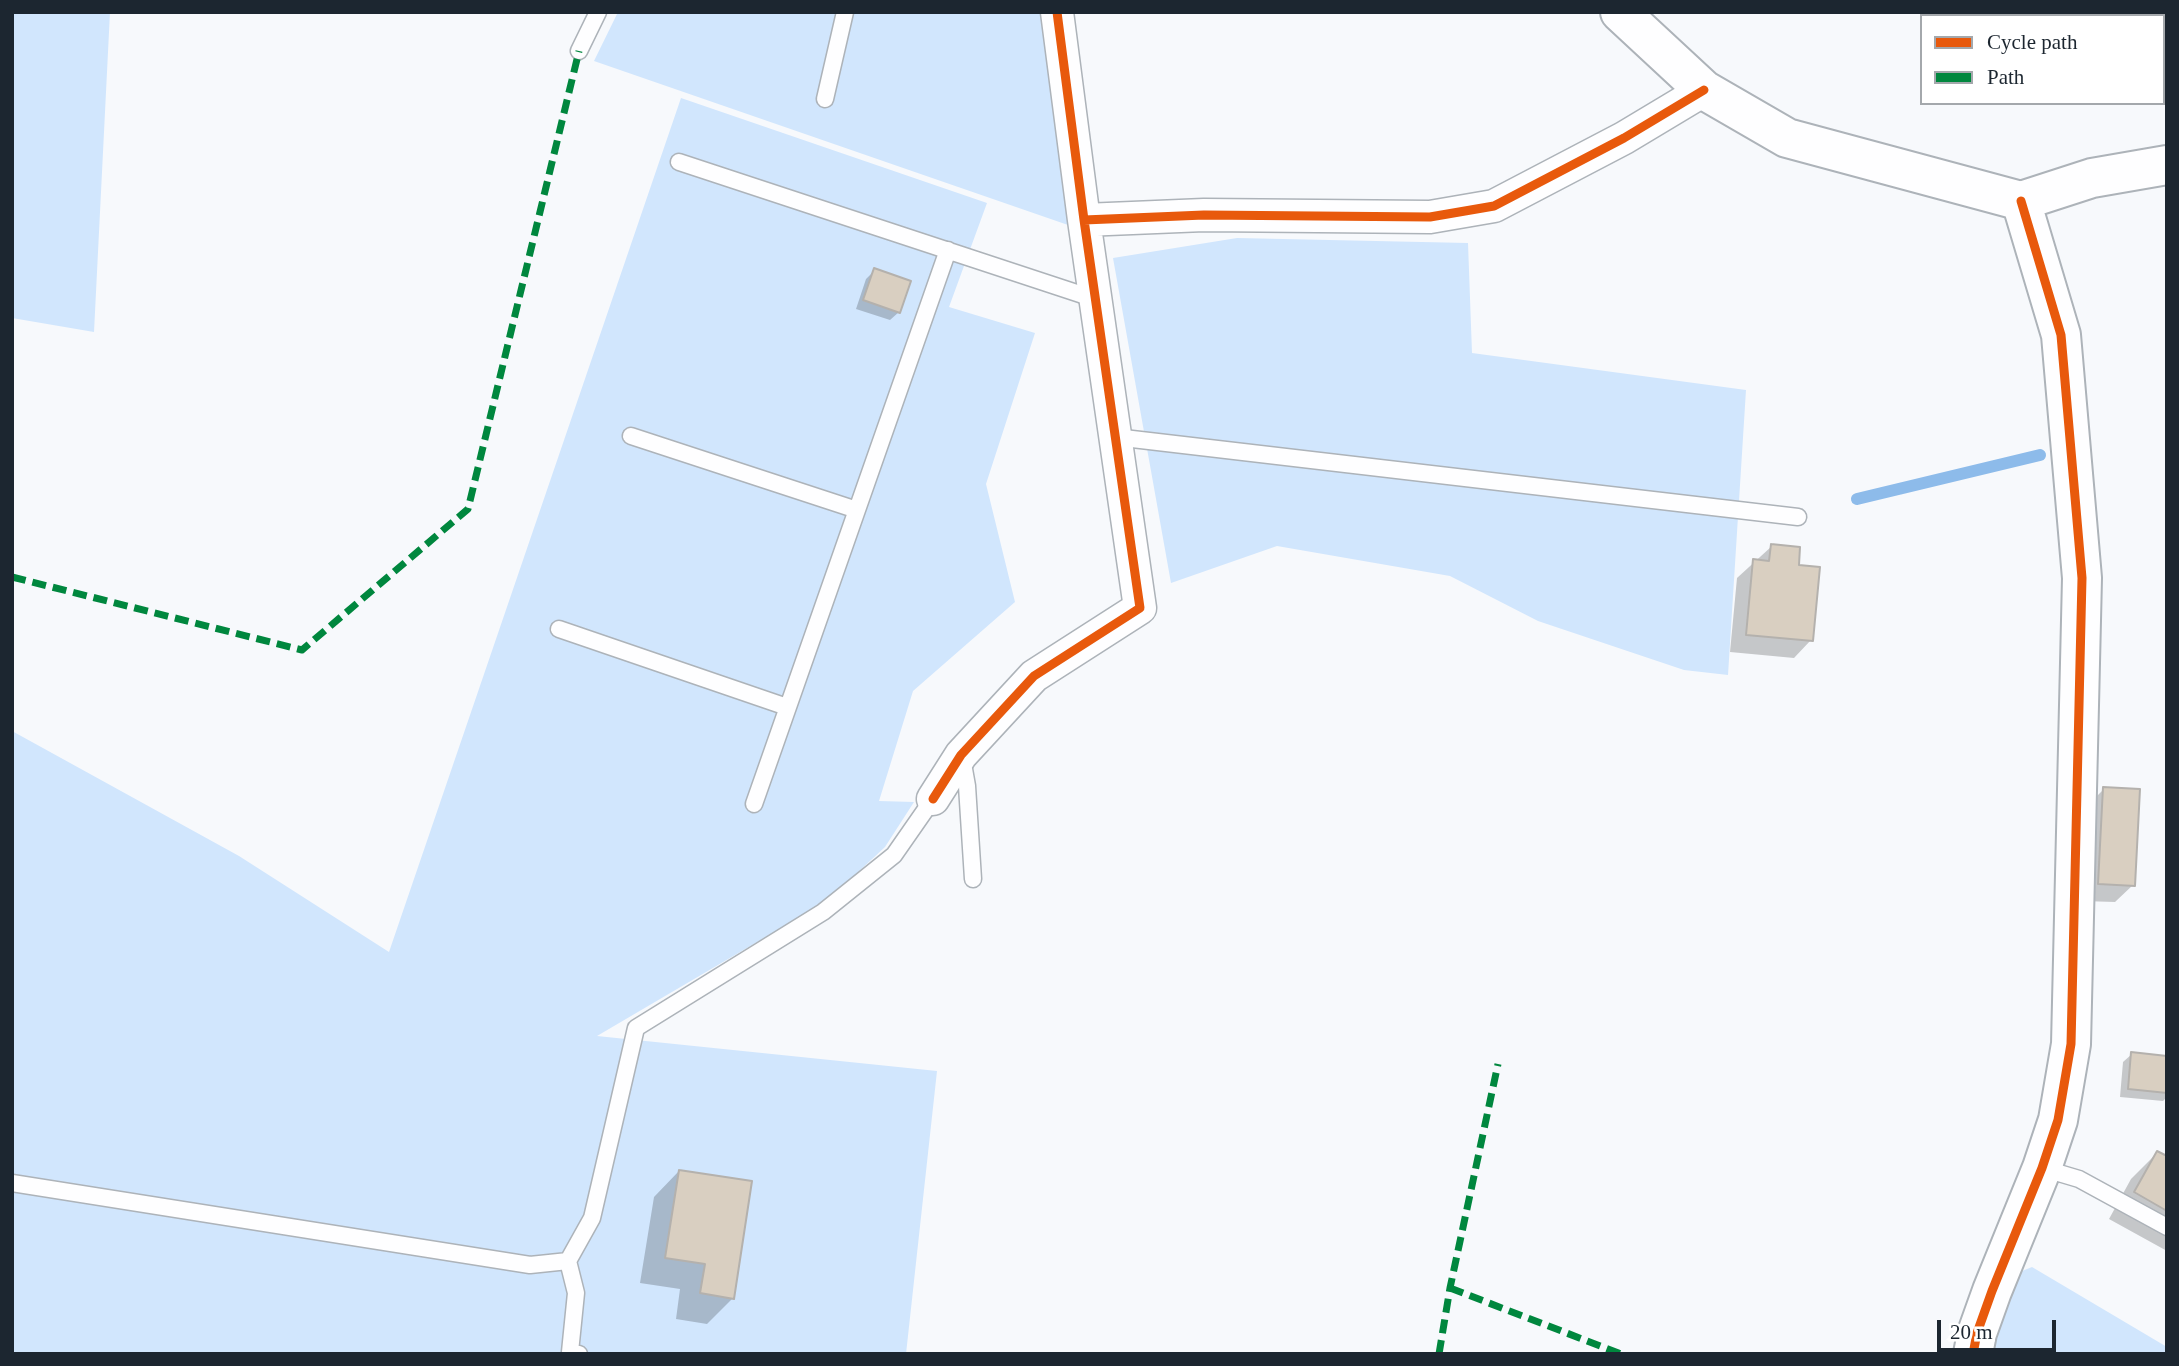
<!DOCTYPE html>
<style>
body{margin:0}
#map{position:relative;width:2179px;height:1366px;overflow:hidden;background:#f7f9fc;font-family:Georgia,serif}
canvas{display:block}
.frame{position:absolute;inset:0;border:14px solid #1c2630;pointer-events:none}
.legend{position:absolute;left:1920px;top:14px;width:245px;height:91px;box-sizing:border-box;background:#fff;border:2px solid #a4a8ac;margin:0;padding:9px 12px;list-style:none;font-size:21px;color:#1c2630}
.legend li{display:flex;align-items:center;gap:14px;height:35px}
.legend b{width:35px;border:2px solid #a4a8ac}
.scale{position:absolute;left:1937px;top:1320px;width:119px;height:32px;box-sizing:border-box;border:4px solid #1c2630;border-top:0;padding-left:9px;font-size:21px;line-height:24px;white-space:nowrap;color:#1c2630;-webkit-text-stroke:5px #fff;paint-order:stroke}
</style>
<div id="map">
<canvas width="2179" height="1366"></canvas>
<div class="frame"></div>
<ul class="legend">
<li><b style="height:9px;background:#e8590c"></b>Cycle path</li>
<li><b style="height:9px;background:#00873e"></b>Path</li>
</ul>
<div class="scale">20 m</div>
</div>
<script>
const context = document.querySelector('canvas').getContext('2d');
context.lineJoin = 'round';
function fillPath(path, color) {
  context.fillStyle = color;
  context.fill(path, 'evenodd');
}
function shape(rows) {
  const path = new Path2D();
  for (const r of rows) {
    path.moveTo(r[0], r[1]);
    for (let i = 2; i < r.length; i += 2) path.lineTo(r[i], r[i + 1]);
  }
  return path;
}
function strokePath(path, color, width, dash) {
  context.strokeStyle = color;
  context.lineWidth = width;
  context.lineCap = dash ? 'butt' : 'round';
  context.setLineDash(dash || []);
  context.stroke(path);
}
fillPath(shape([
 [12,12,110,12,94,332,12,318],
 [618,12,1040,12,1068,225,594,61],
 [681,98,987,203,949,307,1035,333,986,484,1015,602,913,691,879,801,914,802,885,847,827,901,597,1036,937,1071,906,1354,12,1354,12,731,239,856,389,952],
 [1237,238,1468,243,1472,353,1746,390,1728,675,1684,670,1538,621,1450,576,1277,546,1171,583,1113,258],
 [2032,1267,2167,1347,2167,1354,1991,1354,1991,1348,2022,1271]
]), '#d1e6fd');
fillPath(shape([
 [875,270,899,312,890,320,856,309,866,279],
 [1772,546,1797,567,1811,640,1794,658,1730,652,1737,578],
 [2104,789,2133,885,2115,902,2082,901,2087,806],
 [2132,1054,2167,1058,2167,1097,2163,1101,2120,1097,2123,1062],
 [2157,1153,2167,1158,2167,1251,2109,1219,2131,1179],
 [679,1171,733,1298,707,1324,676,1319,680,1289,640,1283,654,1197]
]), '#0003');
strokePath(shape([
 [1857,499,2040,455]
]), '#8dbbea', 12);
const building = shape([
 [874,268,911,281,900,313,863,300,874,268],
 [1771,544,1800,547,1799,565,1820,567,1813,641,1746,635,1753,559,1769,561,1771,544],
 [2103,787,2140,789,2135,886,2098,884,2103,787],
 [2131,1052,2167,1056,2167,1093,2128,1089,2131,1052],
 [2157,1151,2167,1156,2167,1211,2134,1192,2157,1151],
 [679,1170,752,1181,734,1299,700,1293,705,1264,665,1258,679,1170]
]);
fillPath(building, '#d9cfc1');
strokePath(building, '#b4b1ad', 2);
const service = shape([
 [579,51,598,12],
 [825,99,845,12],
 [679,162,1095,299],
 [631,436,857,510],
 [1115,437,1798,517],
 [559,629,787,707],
 [962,758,967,786,973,879],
 [754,804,948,250],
 [2042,1168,2079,1179,2167,1227],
 [12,1183,530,1265,568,1261,592,1218,636,1028,823,912,894,855,933,799],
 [568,1261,576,1293,570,1352,579,1354]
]);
const minor = shape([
 [1084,220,1204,215,1430,217,1494,206,1624,138,1704,90],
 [933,799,961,755,1034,676,1140,608,1084,220,1057,12]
]);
const tertiary = shape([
 [1620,12,1704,90,1787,138,2021,201,2092,178,2167,165],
 [1973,1354,1977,1333,1992,1291,2042,1168,2058,1120,2071,1044,2082,578,2061,335,2021,201]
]);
strokePath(service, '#adb3b9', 19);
strokePath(minor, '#adb3b9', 35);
strokePath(tertiary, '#adb3b9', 42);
strokePath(service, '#fefeff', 16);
strokePath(minor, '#fefeff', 32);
strokePath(tertiary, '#fefeff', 38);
strokePath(shape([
 [12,577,302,650,468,509,579,51],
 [1450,1288,1621,1354],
 [1439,1354,1450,1288,1498,1064]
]), '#00873e', 7, [14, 7]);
strokePath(shape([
 [1084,220,1204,215,1430,217,1494,206,1624,138,1704,90],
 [933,799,961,755,1034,676,1140,608,1084,220,1057,12],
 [1973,1354,1977,1333,1992,1291,2042,1168,2058,1120,2071,1044,2082,578,2061,335,2021,201]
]), '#e8590c', 9);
</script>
